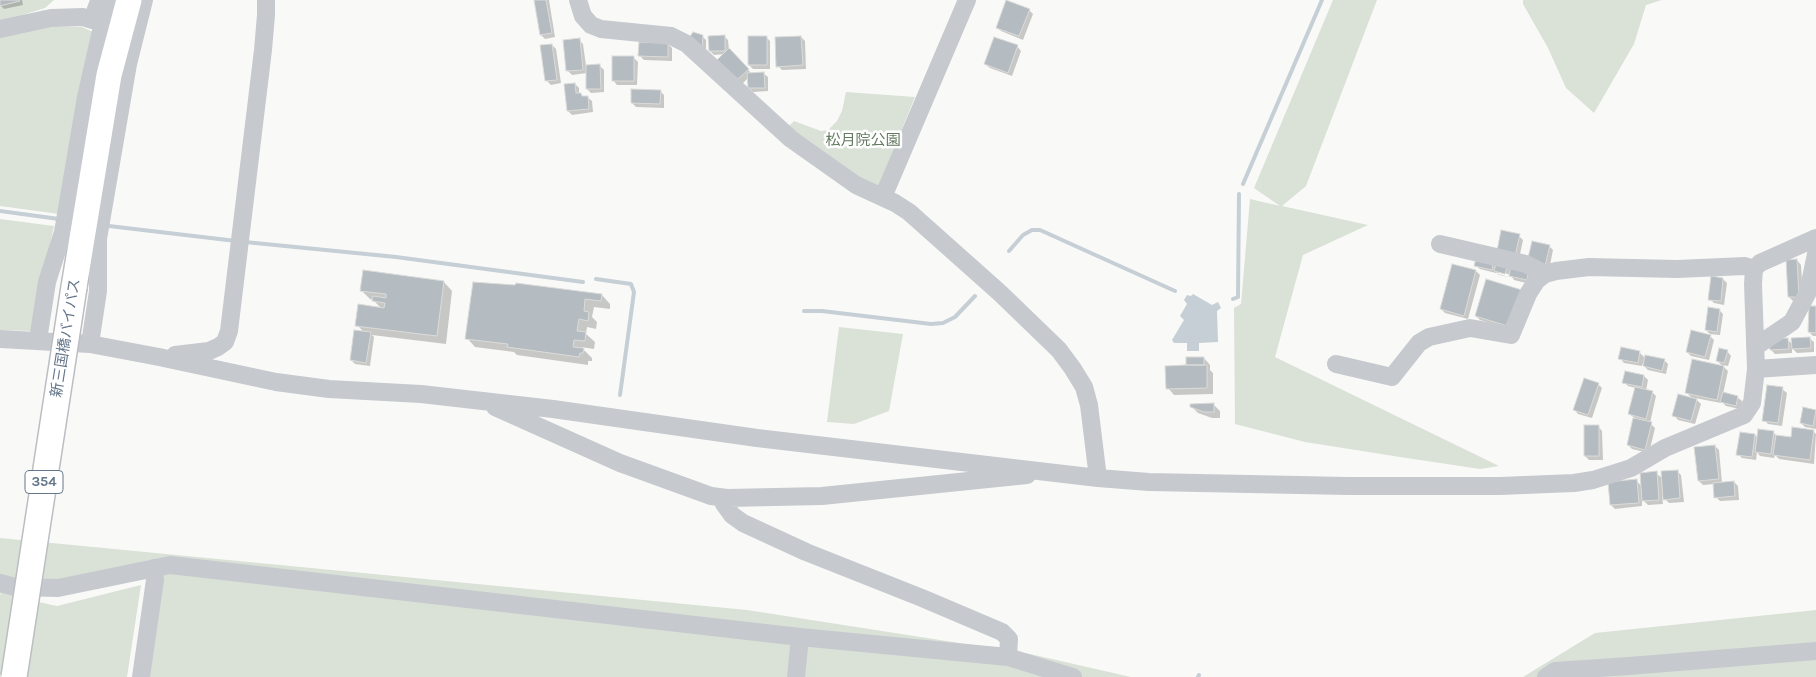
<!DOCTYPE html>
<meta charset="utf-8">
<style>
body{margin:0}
canvas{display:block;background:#f9f9f7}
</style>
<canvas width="1816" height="677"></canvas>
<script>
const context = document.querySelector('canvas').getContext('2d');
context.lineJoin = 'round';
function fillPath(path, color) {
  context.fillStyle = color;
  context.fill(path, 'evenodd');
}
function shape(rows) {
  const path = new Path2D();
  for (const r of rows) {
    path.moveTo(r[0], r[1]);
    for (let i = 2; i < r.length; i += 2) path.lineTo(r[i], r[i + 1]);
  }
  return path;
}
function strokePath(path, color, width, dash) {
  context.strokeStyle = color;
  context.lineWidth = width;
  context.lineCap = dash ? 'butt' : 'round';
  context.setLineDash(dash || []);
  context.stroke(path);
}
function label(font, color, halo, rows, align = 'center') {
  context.font = font + ' Karla,"Noto Sans JP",sans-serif';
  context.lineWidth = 5;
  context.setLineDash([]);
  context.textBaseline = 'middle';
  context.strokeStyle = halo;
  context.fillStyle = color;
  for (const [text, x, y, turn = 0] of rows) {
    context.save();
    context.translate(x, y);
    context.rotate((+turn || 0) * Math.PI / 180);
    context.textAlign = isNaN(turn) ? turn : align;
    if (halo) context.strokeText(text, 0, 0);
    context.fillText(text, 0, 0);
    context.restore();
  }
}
fillPath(shape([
 [0,0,54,0,45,8,0,22],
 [1333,0,1377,0,1306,186,1282,206,1368,225,1303,255,1275,357,1499,466,1480,469,1400,457,1305,442,1235,424,1234,308,1241,304,1250,199,1280,206,1254,188],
 [1523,0,1662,0,1646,5,1634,44,1594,113,1566,88,1548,48,1523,4],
 [44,26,82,27,93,32,59,214,0,206,0,33],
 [846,92,915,97,878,188,868,186,787,128,794,121,821,131,828,130,837,121,842,111],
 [0,219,54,226,31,331,0,330],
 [839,327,903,334,889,411,854,424,827,422],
 [0,538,747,610,1030,654,1131,677,134,677,149,578,16,597,57,606,141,585,127,677,0,677,0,595,2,595,0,594],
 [1816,610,1816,677,1523,677,1595,633]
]), '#dae2d7');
fillPath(shape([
 [1193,294,1212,305,1218,302,1221,308,1217,311,1218,342,1199,343,1199,351,1187,351,1187,343,1174,343,1172,340,1184,320,1180,316,1187,304,1184,300,1187,295,1191,296]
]), '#c5cfd5');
fillPath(shape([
 [0,0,22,0,23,5,4,9,0,5],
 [535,0,549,0,555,37,545,39,541,35],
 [1029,10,1033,14,1023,40,1001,31,997,27],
 [702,36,706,40,706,51,695,42],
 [724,36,728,40,729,50,752,74,763,73,768,77,768,91,753,92,749,88,749,77,742,84,719,60,725,54,714,55,710,51],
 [766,37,770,41,770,69,753,69,749,65],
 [801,37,805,41,806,69,782,70,778,66],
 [579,40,583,44,586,66,600,66,604,70,604,92,591,93,587,89,587,73,572,75,568,71],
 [668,44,672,48,672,61,644,60,640,56],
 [552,45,556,49,561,83,551,85,547,81],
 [1017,46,1021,51,1012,76,990,68,985,64],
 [634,58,638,62,637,85,617,85,613,80],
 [575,84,579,88,579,94,584,97,587,97,592,101,593,112,572,115,568,111],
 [660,91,664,95,664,108,636,107,632,103],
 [1519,236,1523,240,1519,259,1502,255],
 [1549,246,1553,250,1549,270,1532,266],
 [1478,257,1533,275,1530,284,1514,280,1511,275,1498,271,1498,274,1509,277,1499,275,1496,272,1496,273,1480,269,1475,265],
 [1797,260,1801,265,1803,300,1793,301,1789,297],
 [1476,271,1480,275,1468,319,1445,313,1441,309],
 [1723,279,1727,283,1724,305,1714,303,1710,299],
 [1487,280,1515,330,1480,320,1476,316],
 [444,282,452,291,446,344,372,335,374,337,370,366,355,364,351,360,364,332,357,325,381,308,373,300,370,299,361,290],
 [474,283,602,295,610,304,610,309,594,307,592,317,597,322,596,329,587,327,586,334,595,342,594,349,581,347,592,358,592,361,588,361,588,365,517,355,514,352,475,347,467,338],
 [1816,307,1816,336,1813,336,1809,332],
 [1719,310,1723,314,1720,335,1710,334,1706,330],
 [1710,336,1714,340,1709,360,1691,356,1687,352],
 [1809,338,1814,342,1814,352,1797,353,1792,348,1792,353,1775,354,1771,350,1788,340,1793,345],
 [1622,349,1640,353,1645,358,1664,360,1668,364,1666,374,1648,370,1642,364,1642,366,1624,363,1620,358],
 [1727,351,1731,356,1728,366,1722,365,1728,371,1723,394,1737,397,1742,401,1740,409,1726,406,1722,402,1721,403,1695,398,1701,404,1695,424,1678,420,1674,415,1693,399,1687,393,1724,367,1717,361],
 [1204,358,1210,365,1210,370,1213,373,1213,394,1174,395,1168,388,1187,367],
 [1626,373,1644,376,1648,380,1646,391,1652,392,1656,396,1650,423,1655,428,1649,453,1632,449,1628,445,1635,418,1629,414,1636,388,1628,386,1624,382],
 [1598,384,1602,388,1592,418,1578,414,1574,409],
 [1782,389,1787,393,1782,426,1768,424,1764,420],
 [1213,404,1220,411,1220,418,1212,418,1198,413,1191,406],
 [1804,408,1816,411,1816,429,1805,427,1801,423],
 [1598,426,1602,431,1603,460,1589,460,1585,456],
 [1813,431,1816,434,1814,464,1779,459,1775,455,1774,458,1760,456,1757,452,1756,460,1742,458,1738,454,1755,435,1758,438,1773,432,1777,436,1792,438],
 [1715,446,1719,450,1722,483,1734,482,1738,486,1739,500,1720,501,1716,497,1714,484,1703,485,1699,481],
 [1677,471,1681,475,1684,502,1669,503,1662,496,1663,504,1648,505,1642,499,1642,506,1615,509,1611,505,1636,480,1642,487,1656,473,1663,479]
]), '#0003');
strokePath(shape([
 [1243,184,1322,0],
 [0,211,59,219],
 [109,226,236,241],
 [245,242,396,257,583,282],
 [1009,251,1023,235,1032,230,1040,230,1175,291],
 [596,279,631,284,634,292,620,395],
 [1233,299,1238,297,1239,194],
 [804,311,822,311,931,324,943,323,955,317,975,296],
 [1198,677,1199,675]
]), '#c5cfd5', 4);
const building = shape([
 [0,0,19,0,20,1,0,6,0,0],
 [534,0,546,0,552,33,540,35,534,0],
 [1006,0,1030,9,1019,36,996,28,1006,0],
 [693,32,703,35,702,49,689,38,693,32],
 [725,35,725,51,709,51,708,36,725,35],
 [748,36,767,36,767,65,748,65,748,36],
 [801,36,803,65,776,67,775,37,801,36],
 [994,37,1018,45,1008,73,984,64,994,37],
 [580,38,583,70,566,71,563,40,580,38],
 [639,42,668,43,668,57,638,56,639,42],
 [552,44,557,80,545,81,540,45,552,44],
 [729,48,749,69,737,80,717,60,729,48],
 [612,56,634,56,634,81,612,81,612,56],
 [600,64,601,89,586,89,586,65,600,64],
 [764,72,765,88,748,88,747,73,764,72],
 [575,83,576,93,581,93,582,96,588,96,589,109,567,111,564,84,575,83],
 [631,89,661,90,660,104,631,103,631,89],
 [1501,230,1520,234,1515,256,1497,251,1501,230],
 [1532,241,1550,245,1545,266,1527,262,1532,241],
 [1477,255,1494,260,1492,270,1474,266,1477,255],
 [1797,259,1799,297,1788,297,1786,260,1797,259],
 [1497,261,1508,264,1505,274,1494,271,1497,261],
 [1452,264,1476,270,1464,316,1440,309,1452,264],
 [1511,265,1529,270,1527,280,1509,276,1511,265],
 [363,270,444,281,437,336,355,326,358,304,384,308,385,303,372,301,373,296,386,298,386,294,360,291,363,270],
 [1711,276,1723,278,1721,301,1708,300,1711,276],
 [1486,279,1522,290,1511,327,1475,316,1486,279],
 [473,282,515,285,516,283,602,294,601,301,585,299,584,311,589,312,588,321,579,319,577,331,586,332,585,341,574,340,573,347,584,348,583,353,580,353,579,357,507,347,508,344,465,339,473,282],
 [1809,306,1816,306,1816,333,1808,332,1809,306],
 [1708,307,1720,309,1717,332,1705,330,1708,307],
 [354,330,371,332,366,363,350,360,354,330],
 [1691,330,1711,335,1705,357,1686,352,1691,330],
 [1810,337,1811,348,1792,349,1791,338,1810,337],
 [1788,338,1789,349,1770,350,1769,339,1788,338],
 [1621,347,1640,351,1638,363,1618,359,1621,347],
 [1719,348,1728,350,1724,363,1716,361,1719,348],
 [1645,355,1665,359,1662,371,1643,366,1645,355],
 [1186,357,1204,357,1204,365,1186,365,1186,357],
 [1692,359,1724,366,1717,400,1685,393,1692,359],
 [1186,365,1207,365,1207,388,1166,389,1165,366,1186,365],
 [1625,371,1644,375,1642,387,1622,383,1625,371],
 [1584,378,1599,383,1588,415,1573,410,1584,378],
 [1767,385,1783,387,1778,423,1762,421,1767,385],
 [1635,387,1653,391,1646,419,1628,414,1635,387],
 [1723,392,1738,396,1736,406,1720,402,1723,392],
 [1678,394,1697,399,1691,421,1672,416,1678,394],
 [1214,403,1214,412,1204,412,1190,407,1190,404,1214,403],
 [1803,407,1816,410,1813,426,1800,423,1803,407],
 [1633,418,1652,422,1645,450,1627,445,1633,418],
 [1584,425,1599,425,1599,456,1584,456,1584,425],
 [1792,427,1814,430,1810,460,1773,455,1776,435,1791,437,1792,427],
 [1758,429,1774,431,1771,454,1755,452,1758,429],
 [1740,432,1755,434,1752,457,1736,455,1740,432],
 [1715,445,1719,479,1698,481,1694,447,1715,445],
 [1678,470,1680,498,1663,500,1661,471,1678,470],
 [1657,471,1659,500,1642,501,1640,473,1657,471],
 [1637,479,1639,503,1610,505,1608,482,1637,479],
 [1734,481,1735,496,1714,498,1713,483,1734,481]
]);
fillPath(building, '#b4bbc1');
strokePath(building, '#dbdbd9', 1);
const highway = shape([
 [74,287,109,75,129,0]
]);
strokePath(highway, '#bbbec2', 28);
strokePath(shape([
 [578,0,583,16,591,25,601,29,671,36,687,44,791,139,856,185,895,203,909,212,1000,293,1059,350,1073,369,1084,387,1089,405,1098,478],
 [0,29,51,18,83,17,92,20,99,1],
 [883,197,967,0],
 [1440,244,1526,264,1545,274],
 [0,339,90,344,159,357,276,382,329,389,421,394,553,409,757,438,1098,478,1149,482,1348,486,1500,486,1574,483,1593,480,1631,468,1665,448,1744,415,1752,403,1756,369,1753,284,1754,269,1760,263,1816,238],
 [38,340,47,282,63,232,86,97,108,0],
 [90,344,98,291,98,239,128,64,144,0],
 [1755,347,1792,322,1808,292,1816,254],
 [175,355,209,351,218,347,225,342,229,331,263,50,266,15,266,0],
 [1336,364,1392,377,1419,343,1429,337,1470,328,1511,335,1528,294,1537,280,1545,274,1556,271,1589,267,1677,269,1745,266,1754,269],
 [1756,369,1816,365],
 [495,407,620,463,711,496,727,498,822,496,1027,475],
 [727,498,724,504,732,515,743,523,806,552,922,598,1002,632,1009,639,1008,657],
 [0,583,15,587,58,588,170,565,800,637,1008,657,1073,677],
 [141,677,155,580,154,568],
 [796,677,800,637],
 [1546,677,1555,671,1629,666,1816,651]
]), '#c6cacf', 18);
strokePath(highway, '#fff', 25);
const highwayBridge = shape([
 [14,677,74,287]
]);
strokePath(highwayBridge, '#bbbec2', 28, []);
strokePath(highwayBridge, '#fff', 25);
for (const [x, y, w] of [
 [44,482,38]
]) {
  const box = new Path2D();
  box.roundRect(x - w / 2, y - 11.5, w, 23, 4);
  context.fillStyle = '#fff';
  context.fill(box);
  strokePath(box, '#65778a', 1);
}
label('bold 14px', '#65778a', null, [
 ["354",44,482]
]);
label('15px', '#647b61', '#fff', [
 ["松月院公園",863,141]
]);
label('15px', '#65778a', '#fff', [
 ["新三国橋バイパス",66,338,-81]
]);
</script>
